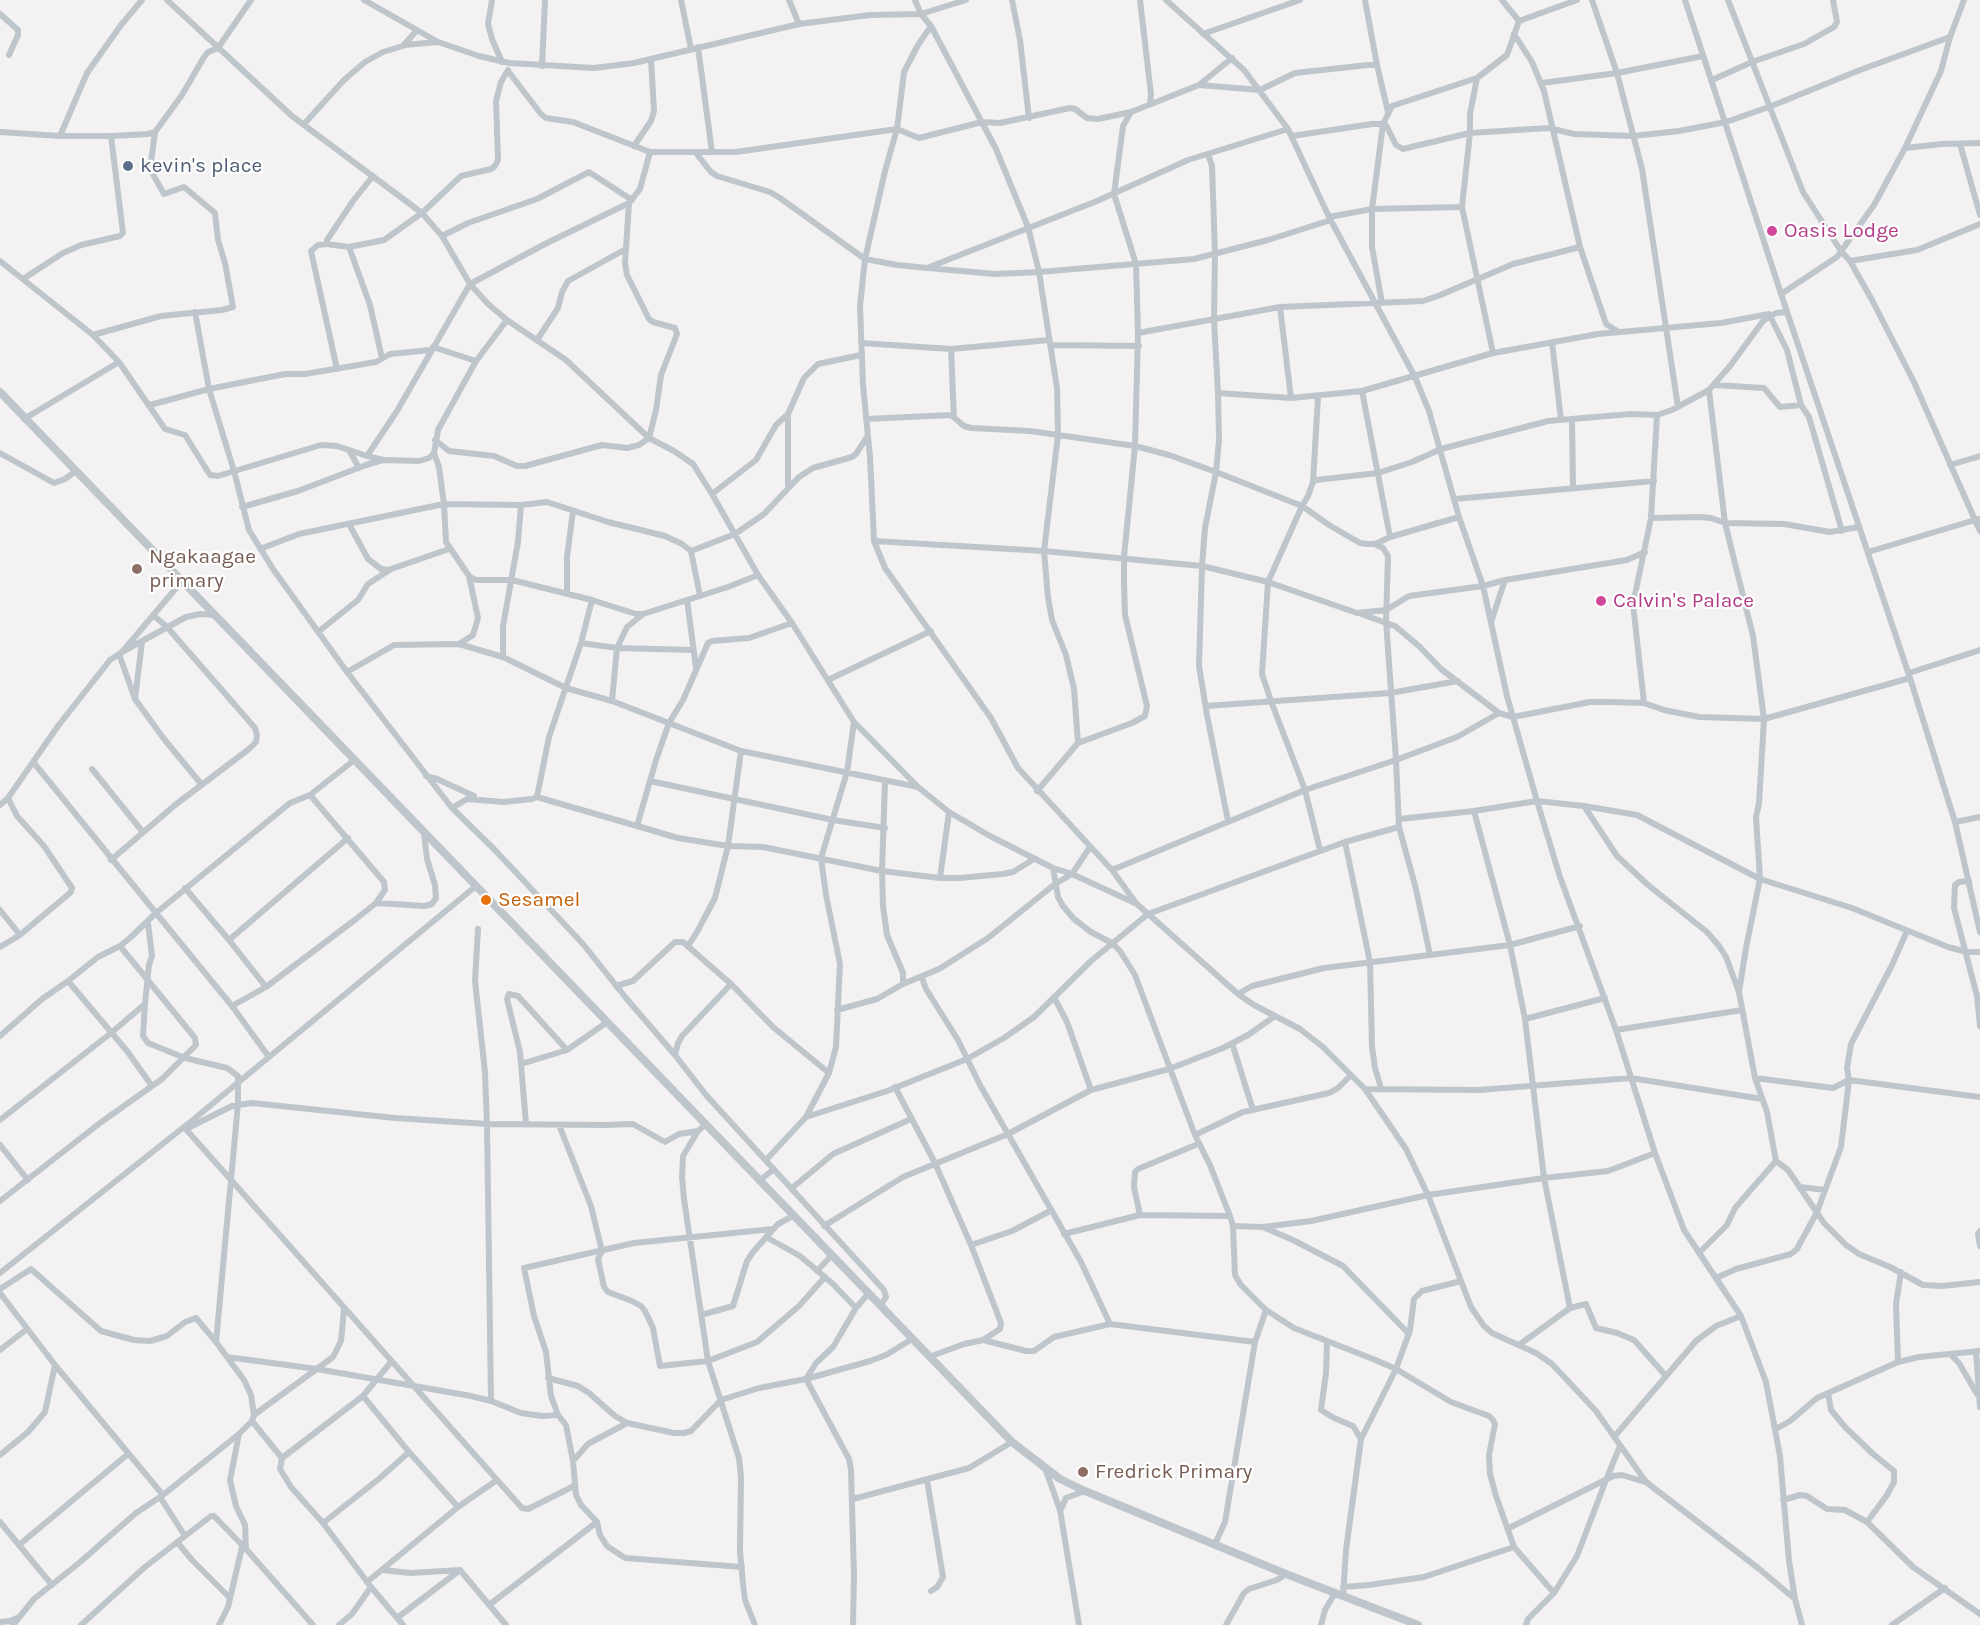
<!DOCTYPE html>
<style>
body{margin:0}
canvas{display:block;background:#f3f1f1}
</style>
<canvas width="1980" height="1625"></canvas>
<script>
const context = document.querySelector('canvas').getContext('2d');
context.lineJoin = 'round';
function shape(rows) {
  const path = new Path2D();
  for (const r of rows) {
    path.moveTo(r[0], r[1]);
    for (let i = 2; i < r.length; i += 2) path.lineTo(r[i], r[i + 1]);
  }
  return path;
}
function strokePath(path, color, width, dash) {
  context.strokeStyle = color;
  context.lineWidth = width;
  context.lineCap = dash ? 'butt' : 'round';
  context.setLineDash(dash || []);
  context.stroke(path);
}
function label(font, color, halo, rows, align = 'center') {
  context.font = font + ' Karla,sans-serif';
  context.lineWidth = 4.5;
  context.setLineDash([]);
  context.textBaseline = 'middle';
  context.strokeStyle = halo;
  context.fillStyle = color;
  for (const [text, x, y, turn = 0] of rows) {
    context.save();
    context.translate(x, y);
    context.rotate((+turn || 0) * Math.PI / 180);
    context.textAlign = isNaN(turn) ? turn : align;
    if (halo) context.strokeText(text, 0, 0);
    context.fillText(text, 0, 0);
    context.restore();
  }
}
strokePath(shape([
 [167,0,292,116,422,213,442,236,470,284,488,304,507,320,566,360,649,438,674,451,693,464,712,494,758,575,792,623,854,722,918,787,949,812,990,836,1053,868,1072,874,1137,904,1238,994,1254,1005,1300,1029,1323,1047,1365,1089,1406,1149,1428,1195,1471,1307,1484,1326,1492,1333,1536,1353,1552,1364,1596,1411,1646,1482,1758,1568,1795,1599],
 [364,0,438,42,479,56,509,63,594,68,634,63,799,24,870,15,921,14,931,26,918,45,904,72,897,129,885,171,865,259,860,306,863,385,870,457,874,541,885,568,991,718,1018,768,1112,870,1136,903],
 [492,0,488,24,492,39,502,62],
 [681,0,691,49],
 [789,0,799,24],
 [915,0,921,14,966,0],
 [1012,0,1020,40,1029,118],
 [1140,0,1151,94,1150,104],
 [1166,0,1244,70,1288,129,1329,217,1415,377,1429,411,1459,517,1483,586,1507,696,1537,801,1560,877,1616,1030,1655,1153,1684,1230,1741,1316,1766,1382,1780,1456,1789,1561,1795,1599,1802,1625],
 [1365,0,1377,65],
 [1502,0,1519,21],
 [1592,0,1617,73,1642,169,1678,407],
 [1685,0,1787,312,1910,678,1955,822,1980,932],
 [1728,0,1803,192,1841,251,1850,261,1872,300,1914,382,1975,520,1868,552],
 [0,14,18,30,18,35,9,55],
 [1203,34,1300,0],
 [1514,34,1532,62,1544,91,1580,247,1606,324,1617,331],
 [404,45,438,42],
 [542,66,545,0],
 [508,71,541,114,546,118,573,122,650,152,712,152,698,47],
 [1477,78,1470,114,1470,133,1462,207,1493,353],
 [1712,80,1752,62,1804,44,1834,27,1837,22,1833,0],
 [1542,83,1617,73,1703,56],
 [1199,85,1232,58],
 [1131,112,1123,126,1114,194,1136,264,1138,333],
 [304,124,344,80,365,62,383,52,403,46,417,30],
 [0,132,60,136,111,136,148,134,155,132],
 [60,136,87,73,121,25,142,0],
 [1292,136,1372,124,1383,124,1386,125,1396,145,1403,149,1470,133,1549,128,1574,134,1633,136,1679,131,1726,122,1769,107,1860,70,1950,37],
 [1960,144,1980,215],
 [634,146,651,121,654,111,651,59],
 [1905,148,1941,71,1950,37,1964,0],
 [712,152,736,152,897,129,919,138,982,122,1000,123,1070,108,1075,109,1087,118,1098,119,1131,112,1199,85,1260,90,1295,73,1368,65,1377,65,1388,112],
 [696,153,711,172,717,176,770,192,780,198,865,259,897,265,927,268,1097,201,1188,160,1288,129],
 [1208,154,1212,166,1215,254,1214,320,1218,393],
 [1329,217,1372,209,1462,207],
 [442,236,468,223,537,199,589,172,632,200],
 [327,244,327,240,353,201,373,176],
 [349,247,384,240,422,213,461,176,491,169,495,166,498,160,496,101,501,82,508,70],
 [0,261,93,335,119,362,165,429,185,435,210,475,218,476,321,445,337,446,367,456],
 [1850,261,1917,250,1980,224],
 [928,268,995,274,1039,272,1028,227,996,149,931,26],
 [23,279,63,253,81,245,120,236,123,233,111,136],
 [1781,294,1837,257,1874,205,1905,148,1942,144,1980,143],
 [1382,303,1372,247,1372,209,1383,124,1392,106,1477,78,1507,55,1519,21,1577,0],
 [1280,307,1291,398],
 [195,312,209,389,234,471,249,530,273,569,347,672,452,808,494,849,583,944,626,998,675,1055,706,1095,884,1290,886,1297,880,1306],
 [1770,316,1787,350,1801,405,1809,417,1842,531],
 [93,335,161,316,222,310,233,307,225,263,218,240,215,213,184,187,164,194,150,169,155,132,182,95,204,57,208,52,218,48,251,0],
 [537,340,558,308,562,292,568,281,624,250],
 [1552,342,1561,420],
 [861,343,951,349,1049,340],
 [1050,345,1139,346],
 [433,347,476,361],
 [951,349,954,417],
 [337,369,311,251,318,245,327,244,349,247,370,305,382,358],
 [1714,385,1764,388,1780,407,1801,405],
 [1709,390,1725,523,1753,636,1764,719,1759,803,1756,817,1760,879,1746,948,1739,992],
 [150,405,209,389,285,374,305,374,376,362,390,354,431,350],
 [24,419,119,362],
 [866,419,951,415,964,426,971,428,1030,431,1135,446,1169,455,1216,472,1219,440,1218,393,1291,398,1362,391],
 [1572,419,1573,487],
 [435,440,449,451,494,456,517,466,525,466,602,445,627,448,639,445,649,438,656,410,661,375,677,334,675,328,653,322,649,319,627,275,625,263,629,203,640,189,650,152],
 [349,450,359,468],
 [0,453,54,483,65,479,76,471],
 [383,460,367,456,397,411,470,284,545,244,629,203],
 [1950,465,1980,456],
 [1313,482,1318,397],
 [788,488,788,414,804,378,818,364,861,355],
 [712,494,756,460,776,425,788,414],
 [1455,499,1654,481],
 [242,507,298,491,366,465,383,460,419,461,429,458,434,453],
 [1651,518,1699,517,1711,518,1725,523,1784,524,1830,532,1859,527],
 [1980,519,1975,520,1980,531],
 [349,524,368,559,381,569,390,570],
 [1390,537,1362,391,1493,353,1598,334,1721,323,1769,314],
 [874,541,1044,551,1202,566,1205,528,1216,472,1302,506,1308,496,1313,482,1316,480,1378,473,1412,462,1441,449,1548,421,1631,414,1657,415,1672,410,1709,390,1730,366,1763,321,1776,313,1787,312],
 [260,549,299,534,444,504,439,467,434,453,438,430,476,361,507,320],
 [691,551,700,596],
 [469,576,476,580,512,580,592,600],
 [567,594,567,557,573,511],
 [687,600,696,668],
 [1361,614,1395,626,1420,647,1441,669,1499,713,1513,717,1590,702,1610,702,1644,703,1664,710,1699,717,1764,719,1910,678],
 [1491,622,1505,580],
 [792,623,749,638,712,641,708,643,683,700,669,723,656,760,637,826,678,838,728,846,763,847,882,871,940,878,960,878,1003,874,1013,872,1034,859],
 [318,632,358,600,368,584,391,569,449,549],
 [142,642,135,699,164,739,202,785],
 [581,643,617,648,693,650],
 [459,644,473,635,478,618,469,576,446,542,444,504,521,505,547,502,608,522,665,536,682,544,691,551,735,534,764,514,799,477,813,468,852,457,856,454,867,437],
 [122,652,186,617,200,614,215,615],
 [119,654,135,699],
 [503,657,503,626,518,542,521,505],
 [347,672,394,645,459,644,503,657,566,688,612,701,741,751],
 [1909,673,1980,650],
 [828,680,931,631],
 [612,701,617,648,627,627,642,615],
 [1644,703,1633,604,1651,518,1657,415],
 [1206,706,1390,693,1458,681],
 [1078,743,1074,689,1066,655,1052,620,1048,597,1044,551,1058,435,1057,388,1039,272,1194,259,1268,240,1331,220],
 [34,763,156,913,290,803,310,795,384,882,385,890,376,903,356,919,266,987,232,1006],
 [92,769,142,831],
 [426,776,437,779,474,796],
 [650,781,833,820,885,828],
 [885,782,882,871,883,906,887,935,903,973,903,984],
 [1037,791,1078,743,1132,723,1145,716,1147,706,1125,615,1124,583,1124,557,1135,446,1138,333,1280,307,1423,301,1438,296,1513,264,1580,247],
 [310,795,353,761],
 [537,797,637,826],
 [0,805,8,798,58,726,110,660,122,652,183,580],
 [1584,806,1617,856,1648,885,1707,932,1719,946,1726,957,1739,992,1755,1078,1767,1112,1776,1161,1735,1208,1727,1225,1699,1253],
 [452,808,467,799,504,802,532,799,537,797,549,737,581,643,592,600,636,614,643,614,728,587,758,575],
 [1399,819,1474,811],
 [1228,821,1207,715,1199,666,1202,566,1268,582,1357,613,1386,610,1409,596,1483,586,1505,580,1627,560,1645,552],
 [1955,822,1980,817],
 [1399,827,1396,760,1457,737,1499,713],
 [1320,850,1305,790,1271,701,1262,674,1268,582,1302,506,1329,525,1360,543,1367,544,1375,544,1390,537,1459,517],
 [111,860,175,805,249,749,256,742,257,735,255,728,167,627,153,615],
 [1053,868,1058,897,1063,906,1074,919,1091,932,1112,943,1120,951,1135,975,1195,1135,1210,1165,1230,1216,1233,1226,1235,1275,1241,1285,1266,1310,1294,1328,1373,1359,1396,1369,1451,1402,1489,1416,1493,1420,1495,1424,1489,1455,1490,1474,1496,1496,1514,1547,1554,1593],
 [1112,870,1305,790,1396,760,1386,621,1388,556,1383,548,1375,544],
 [940,878,949,812],
 [1969,881,1959,882,1955,885,1954,908,1977,996,1980,1026],
 [185,888,229,940,348,838],
 [376,903,425,906,432,904,436,898,435,885,427,859,424,833],
 [0,910,20,935],
 [478,929,475,981,485,1072,487,1124,491,1401],
 [229,940,266,987],
 [688,946,697,932,715,898,728,846,741,751,918,787],
 [0,947,20,935,71,892,72,888,44,846,17,816,8,798],
 [1430,955,1510,945,1580,926],
 [922,978,926,989,958,1040,980,1085,1081,1262,1110,1324,1054,1337,1034,1351,1026,1351,983,1340],
 [68,981,98,957,120,946,130,938,156,913,232,1006,269,1057],
 [616,986,633,981,675,942,683,942,731,984,773,1027,829,1073],
 [1238,994,1252,986,1324,968,1430,955,1416,889,1399,827,1345,842],
 [1054,997,1067,1022,1091,1090],
 [145,1004,143,1036,148,1043,185,1058,227,1068,238,1076,238,1104,216,1342,244,1380,251,1395,254,1415],
 [837,1010,877,999,903,984,939,969,988,938,1055,884,1072,874,1090,847],
 [1525,1019,1605,998],
 [1616,1030,1742,1010],
 [0,1036,42,999,68,981,127,1051,152,1086],
 [1232,1043,1253,1110],
 [675,1055,678,1043,682,1036,731,984],
 [521,1064,567,1050,606,1023],
 [1755,1078,1833,1088,1849,1080,1980,1097],
 [895,1087,935,1163,971,1245,1001,1323,1000,1329,983,1340,964,1344,929,1357],
 [1365,1089,1479,1090,1631,1078,1762,1099],
 [806,1117,887,1091,967,1059,1004,1038,1034,1017,1091,961,1148,914,1345,842,1370,962,1372,1047,1375,1068,1381,1088],
 [0,1120,111,1033,145,1004,149,965,152,956,148,923],
 [526,1124,520,1052,507,999,509,994,518,996,567,1050],
 [559,1125,591,1206,602,1251,598,1259,604,1287,608,1292,632,1301,641,1306,645,1311,653,1328,660,1366,708,1361,757,1342,799,1306,825,1277],
 [705,1125,698,1131,683,1156,682,1177,684,1199,708,1361,739,1458,741,1477,740,1551,743,1584,745,1600,755,1625],
 [184,1127,522,1508,528,1509,574,1486],
 [186,1129,232,1106,252,1103,395,1118,487,1124,604,1125,633,1124,665,1142,679,1134,698,1131],
 [1195,1135,1243,1112,1329,1093,1338,1088,1351,1075],
 [0,1145,28,1180],
 [766,1160,806,1117,829,1073,836,1047,840,964,826,895,821,858,847,772,854,722],
 [1776,1161,1788,1170,1824,1223,1846,1245,1859,1254,1890,1267,1923,1285,1942,1286,1980,1282],
 [759,1181,774,1169],
 [1800,1187,1825,1190],
 [792,1188,833,1154,911,1119],
 [0,1201,100,1123,162,1079,196,1045,195,1038,120,946],
 [1140,1215,1134,1187,1135,1172,1138,1169,1198,1144],
 [824,1226,903,1177,1008,1134,1091,1090,1169,1069,1223,1048,1248,1035,1275,1016],
 [1233,1226,1263,1227,1311,1221,1428,1195,1544,1178,1608,1171,1655,1153],
 [1265,1228,1293,1240,1343,1266,1409,1334],
 [1980,1231,1978,1234,1980,1246],
 [1064,1234,1140,1215,1230,1216],
 [766,1237,800,1256,833,1284,856,1308],
 [971,1245,1012,1231,1050,1211],
 [817,1271,831,1256],
 [0,1273,194,1119,476,886],
 [1716,1278,1736,1269,1791,1254,1797,1249,1804,1236,1817,1212,1841,1147,1849,1080,1847,1068,1851,1044,1892,965,1907,931],
 [0,1289,31,1269,101,1331,134,1340,150,1341,167,1336,185,1322,196,1318,216,1342],
 [0,1293,55,1365,163,1495],
 [1570,1308,1544,1178,1525,1019,1510,945,1474,811,1537,801,1584,806,1637,815,1760,879,1852,908,1948,947,1967,952,1980,952],
 [701,1315,733,1306,747,1261,753,1252,778,1224,793,1216],
 [1110,1324,1255,1342],
 [1327,1342,1326,1373,1321,1410,1334,1418,1353,1426,1361,1439],
 [1519,1345,1570,1308,1586,1304,1596,1328,1617,1333,1634,1340,1666,1376],
 [0,1350,27,1329],
 [1976,1351,1980,1407],
 [1951,1355,1959,1363,1977,1394],
 [227,1357,317,1369,471,1396,491,1401,521,1413,542,1416,558,1415],
 [1898,1362,1896,1304,1901,1272],
 [548,1378,578,1386,589,1393,615,1416,627,1423,674,1433,684,1433,691,1431,721,1400,759,1388,806,1379,870,1361,886,1355,912,1339],
 [806,1379,849,1459,851,1470,854,1575,853,1625],
 [806,1379,816,1363,833,1347,856,1308,868,1294],
 [1828,1393,1831,1410,1845,1427,1873,1454,1894,1471,1894,1482,1887,1495,1867,1522],
 [252,1421,282,1458,280,1469,291,1487,323,1523,371,1587,403,1625],
 [627,1423,588,1444,573,1461,576,1495,581,1505,597,1522,600,1535,607,1546,625,1558,742,1567],
 [1776,1429,1790,1421,1817,1398,1898,1362,1919,1357,1980,1351],
 [239,1434,230,1480,236,1506,245,1525,246,1549],
 [1614,1437,1696,1341,1716,1326,1741,1316],
 [409,1452,458,1507],
 [0,1455,28,1432,45,1412,55,1365],
 [282,1458,363,1396,391,1362],
 [573,1461,566,1425,558,1415,551,1396,546,1352,534,1316,524,1268,634,1243,773,1229],
 [1045,1468,1060,1510,1079,1625],
 [927,1480,943,1577,937,1587,931,1591],
 [160,1497,185,1536],
 [853,1499,969,1468,1012,1442],
 [1783,1500,1800,1495,1807,1496,1827,1509,1845,1510,1867,1522,1913,1567,1980,1614],
 [1061,1509,1066,1498,1085,1491],
 [0,1522,52,1585],
 [323,1523,380,1478,409,1452,363,1396],
 [1509,1528,1613,1476,1622,1475,1645,1482],
 [177,1542,192,1560,230,1598],
 [1215,1544,1225,1522,1255,1342,1266,1310],
 [19,1545,128,1454],
 [382,1570,411,1573,460,1570,506,1625],
 [367,1582,458,1507,497,1480],
 [1343,1587,1369,1585,1424,1577,1514,1547],
 [1343,1596,1346,1550,1361,1439,1396,1369,1410,1330,1414,1299,1422,1291,1461,1281],
 [489,1605,597,1522],
 [397,1618,460,1570],
 [0,1622,10,1621,17,1618],
 [13,1625,34,1599,79,1563,136,1513,163,1495,239,1434,252,1421,254,1415,333,1357,341,1341,344,1309],
 [81,1625,145,1567,211,1516,214,1516,246,1549,313,1625],
 [219,1625,228,1607,242,1547],
 [339,1625,352,1614,371,1587],
 [1226,1625,1244,1593,1249,1589,1277,1580,1286,1574],
 [1321,1625,1325,1610,1335,1593],
 [1526,1625,1528,1619,1554,1593,1577,1556,1606,1480,1620,1446],
 [1892,1625,1945,1588]
]), '#bec6cc', 6);
strokePath(shape([
 [0,392,1012,1442,1060,1479,1085,1491,1286,1574,1418,1625]
]), '#bec6cc', 8);
for (const [x, y, r, color] of [
 [128,166,6,"#5c6f8a"],
 [1772,231,6,"#d1479c"],
 [137,569,6,"#8d6e63"],
 [1601,601,6,"#d1479c"],
 [486,900,6,"#e8710a"],
 [1083,1472,6,"#8d6e63"]
]) {
  const dot = new Path2D();
  dot.arc(x, y, r, 0, 2 * Math.PI);
  context.fillStyle = color;
  context.fill(dot);
  strokePath(dot, '#fff', 2);
}
label('21px', '#4e5e75', '#fff', [
 ["kevin's place",140,166]
], 'left');
label('21px', '#b23c85', '#fff', [
 ["Oasis Lodge",1784,231],
 ["Calvin's Palace",1613,601]
], 'left');
label('21px', '#785e54', '#fff', [
 ["Ngakaagae",149,557],
 ["primary",149,581],
 ["Fredrick Primary",1095,1472]
], 'left');
label('21px', '#c56008', '#fff', [
 ["Sesamel",498,900]
], 'left');
</script>
